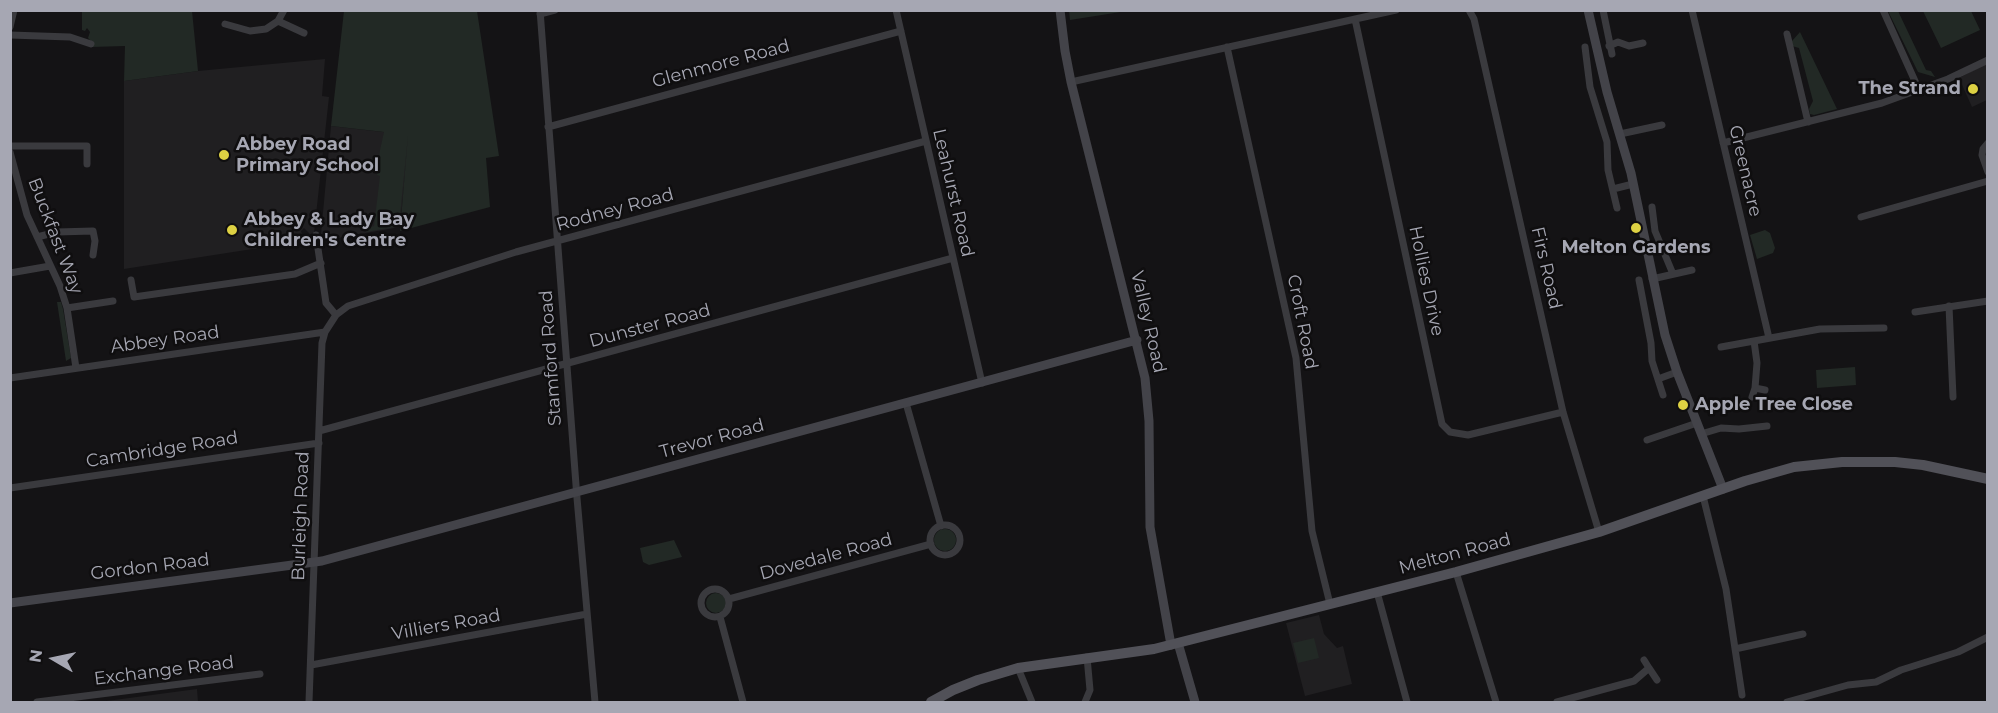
<!DOCTYPE html>
<style>
body{margin:0}
#map{position:relative;width:1998px;height:713px;overflow:hidden;background:#141315;font-family:Montserrat,sans-serif}
canvas{display:block}
.frame{position:absolute;inset:0;border:12px solid #a6a7b3;pointer-events:none}
.north{position:absolute;left:24px;top:629px;width:60px;height:60px;-webkit-text-stroke:4px #0f0e0f;paint-order:stroke;rotate:279deg;font-size:16px;font-weight:700;line-height:24px;text-align:center;color:#a6a7b3}
.north::after{content:'';display:block;margin:auto;width:21px;height:27px;background:#a6a7b3;clip-path:polygon(50% 0,100% 100%,50% 72%,0 100%)}
</style>
<div id="map">
<canvas width="1998" height="713"></canvas>
<div class="frame"></div>
<div class="north">N</div>
</div>
<script>
const context = document.querySelector('canvas').getContext('2d');
context.lineJoin = 'round';
function fillPath(path, color) {
  context.fillStyle = color;
  context.fill(path, 'evenodd');
}
function shape(rows) {
  const path = new Path2D();
  for (const r of rows) {
    if (r.length === 3) {
      path.moveTo(r[0] + r[2], r[1]);
      path.arc(r[0], r[1], r[2], 0, 2 * Math.PI);
      continue;
    }
    path.moveTo(r[0], r[1]);
    for (let i = 2; i < r.length; i += 2) path.lineTo(r[i], r[i + 1]);
  }
  return path;
}
function strokePath(path, color, width, dash) {
  context.strokeStyle = color;
  context.lineWidth = width;
  context.lineCap = dash ? 'butt' : 'round';
  context.setLineDash(dash || []);
  context.stroke(path);
}
function label(font, color, halo, rows, align = 'center') {
  context.font = font + ' Montserrat,sans-serif';
  context.lineWidth = 5;
  context.setLineDash([]);
  context.textBaseline = 'middle';
  context.strokeStyle = halo;
  context.fillStyle = color;
  for (const [text, x, y, turn = 0] of rows) {
    context.save();
    context.translate(x, y);
    context.rotate((+turn || 0) * Math.PI / 180);
    context.textAlign = isNaN(turn) ? turn : align;
    if (halo) context.strokeText(text, 0, 0);
    context.fillText(text, 0, 0);
    context.restore();
  }
}
fillPath(shape([
 [325,59,322,96,329,97,314,233,310,234,304,228,301,231,304,241,124,269,124,81,198,71],
 [1987,63,1987,100,1972,107,1959,78],
 [331,126,409,135,400,227,332,239,321,234],
 [1319,615,1324,634,1337,648,1343,646,1352,684,1305,696,1286,623],
 [197,689,198,702,99,702]
]), '#201f21');
fillPath(shape([
 [1069,10,1127,10,1127,11,1070,20],
 [82,11,192,11,198,71,124,81,125,46,91,47,93,43,88,38,90,32,87,28,85,31,82,30],
 [344,11,477,11,499,156,486,158,490,207,400,231,408,135,399,226,366,232,366,228,374,226,380,176,377,175,380,150,384,132,331,126],
 [1888,11,1898,11,1926,70,1931,71,1935,77,1918,72],
 [1923,11,1971,11,1980,30,1941,48],
 [1800,32,1837,109,1814,115,1810,114,1809,109,1813,101,1799,48,1792,46,1792,41],
 [1765,230,1770,233,1775,248,1773,253,1757,259,1750,235],
 [57,302,61,302,63,309,71,358,66,361],
 [1855,367,1856,385,1817,388,1816,370],
 [945,540,11],
 [674,540,682,557,649,565,643,562,640,548],
 [716,603,10],
 [1314,638,1319,658,1298,663,1293,643]
]), '#222925');
strokePath(shape([
 [540,10,577,498,595,702],
 [896,10,982,383],
 [1469,10,1474,19,1563,412,1599,532],
 [1603,10,1612,54],
 [1692,10,1769,338],
 [1883,10,1919,90],
 [540,14,555,10],
 [1355,19,1442,424,1450,432,1468,435,1563,412],
 [278,21,304,33],
 [225,24,250,31,266,29,278,21,284,10],
 [10,27,14,10],
 [1787,34,1808,122],
 [10,35,70,37,91,44],
 [1609,46,1618,42,1629,46,1643,43],
 [1227,47,1296,358,1312,531,1330,604],
 [1585,47,1590,87,1607,142,1608,170,1617,208],
 [1071,82,1396,10],
 [548,127,901,31],
 [1620,134,1662,125],
 [1723,143,1882,103,1948,79,1988,60],
 [1988,143,1983,149,1982,155,1988,172],
 [10,146,87,146,87,164],
 [10,152,27,215,60,286,67,308,76,368],
 [1613,189,1633,184],
 [1652,207,1655,231,1673,274],
 [1861,217,1988,181],
 [316,235,326,303,336,315],
 [37,237,57,232,93,231,95,241,93,255],
 [10,273,50,266],
 [1652,279,1692,270],
 [131,280,134,297,295,274,321,263],
 [1639,280,1651,343,1652,361,1663,395],
 [1949,306,1953,397],
 [67,308,113,301],
 [1915,312,1988,301],
 [1721,347,1820,329,1884,328],
 [10,378,325,332],
 [1658,379,1677,372],
 [1755,388,1765,390],
 [1752,397,1755,388,1757,363,1754,341],
 [906,403,941,526],
 [319,431,953,258],
 [1701,434,1721,428,1739,429,1767,426],
 [1647,440,1697,423],
 [10,488,319,443],
 [1703,496,1726,589,1742,695],
 [945,540,15],
 [1456,572,1496,702],
 [715,603,14],
 [1377,592,1407,702],
 [729,599,931,544],
 [720,617,743,702],
 [1735,649,1803,634],
 [311,665,587,614],
 [1018,668,1032,702],
 [1649,668,1657,680],
 [37,702,260,674],
 [309,702,322,343,325,332,336,315,348,306,516,252,926,141],
 [1085,702,1090,690,1087,657],
 [1557,702,1634,681,1649,668,1644,660],
 [1787,702,1848,685,1876,682,1901,670,1958,652,1988,637]
]), '#3a3a3e', 7);
strokePath(shape([
 [1060,10,1065,51,1071,82,1145,378,1149,421,1150,527,1171,645],
 [1588,10,1607,92,1631,173,1665,335,1677,372,1723,489],
 [10,603,322,561,1137,340],
 [1178,643,1195,702]
]), '#434349', 9);
strokePath(shape([
 [931,702,953,690,978,680,1018,668,1154,649,1456,572,1599,532,1745,481,1794,467,1842,462,1895,462,1923,465,1988,479]
]), '#515158', 10);
for (const [x, y, r, color] of [
 [1973,89,6,"#ddd143"],
 [224,155,6,"#ddd143"],
 [1636,228,6,"#ddd143"],
 [232,230,6,"#ddd143"],
 [1683,405,6,"#ddd143"]
]) {
  const dot = new Path2D();
  dot.arc(x, y, r, 0, 2 * Math.PI);
  context.fillStyle = color;
  context.fill(dot);
  strokePath(dot, '#0f0e0f', 2);
}
label('18px', '#a6a7b3', '#0f0e0f', [
 ["Glenmore Road",721,64,-15],
 ["Greenacre",1745,171,77],
 ["Leahurst Road",953,193,77],
 ["Rodney Road",615,210,-15],
 ["Buckfast Way",55,236,69],
 ["Firs Road",1546,268,77],
 ["Hollies Drive",1426,281,78],
 ["Valley Road",1148,322,77],
 ["Croft Road",1302,322,79],
 ["Dunster Road",650,326,-15],
 ["Abbey Road",165,340,-8],
 ["Stamford Road",551,358,-94],
 ["Trevor Road",712,439,-15],
 ["Cambridge Road",162,450,-9],
 ["Burleigh Road",301,516,-88],
 ["Melton Road",1455,554,-15],
 ["Dovedale Road",826,557,-15],
 ["Gordon Road",150,567,-7],
 ["Villiers Road",446,625,-10],
 ["Exchange Road",164,671,-7]
]);
label('bold 18px', '#a6a7b3', '#0f0e0f', [
 ["The Strand",1961,89,"right"],
 ["Abbey Road",236,145],
 ["Primary School",236,166],
 ["Abbey & Lady Bay",244,220],
 ["Children's Centre",244,241],
 ["Melton Gardens",1636,248,"center"],
 ["Apple Tree Close",1695,405]
], 'left');
</script>
